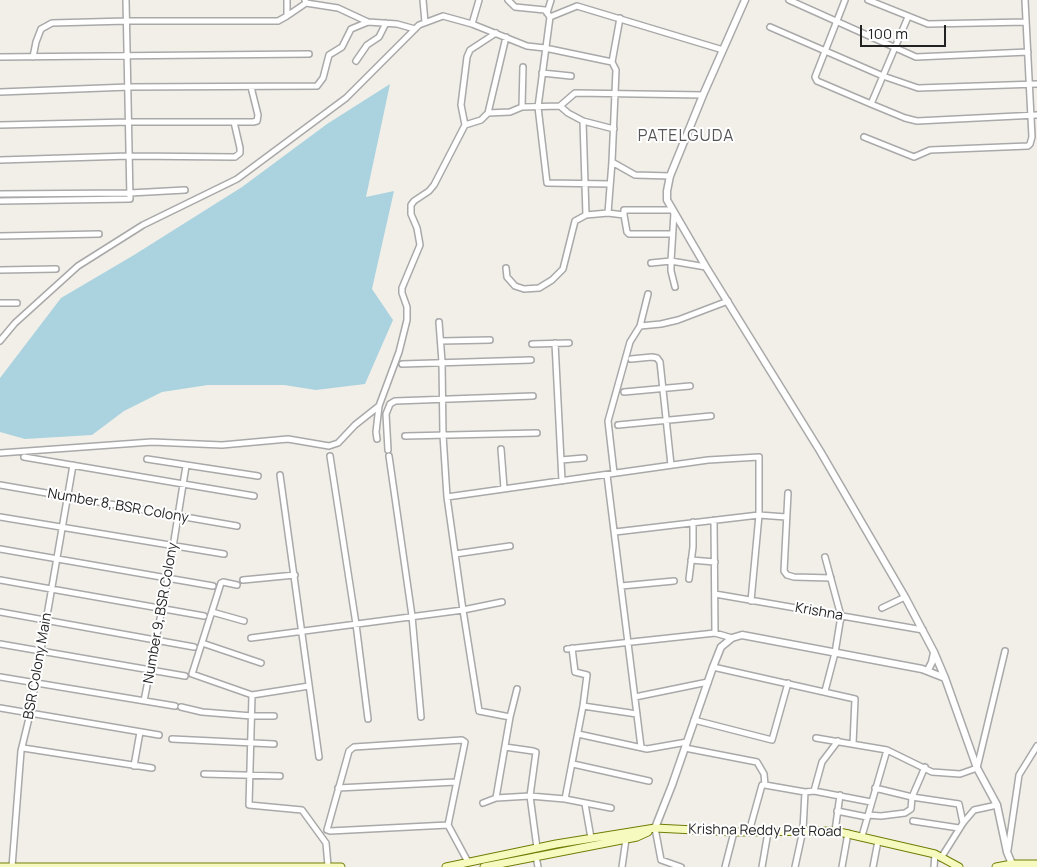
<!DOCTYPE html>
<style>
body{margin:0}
#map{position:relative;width:1037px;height:867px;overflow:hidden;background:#f2efe9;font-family:Manrope,sans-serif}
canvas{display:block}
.scale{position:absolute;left:860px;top:25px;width:86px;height:22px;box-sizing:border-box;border:2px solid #222;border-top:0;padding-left:6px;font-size:15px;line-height:18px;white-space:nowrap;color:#222;-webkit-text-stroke:4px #fff;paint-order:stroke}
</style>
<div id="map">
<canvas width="1037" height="867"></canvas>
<div class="scale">100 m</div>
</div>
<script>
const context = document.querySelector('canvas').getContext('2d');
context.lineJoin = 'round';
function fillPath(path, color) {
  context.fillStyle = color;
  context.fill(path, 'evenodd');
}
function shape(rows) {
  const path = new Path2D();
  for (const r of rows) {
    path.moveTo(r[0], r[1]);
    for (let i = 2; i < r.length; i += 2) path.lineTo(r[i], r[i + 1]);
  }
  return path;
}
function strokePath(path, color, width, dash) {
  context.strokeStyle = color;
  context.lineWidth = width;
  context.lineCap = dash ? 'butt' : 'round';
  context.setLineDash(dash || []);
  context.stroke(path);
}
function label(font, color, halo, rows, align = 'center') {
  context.font = font + ' Manrope,sans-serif';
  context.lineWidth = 4;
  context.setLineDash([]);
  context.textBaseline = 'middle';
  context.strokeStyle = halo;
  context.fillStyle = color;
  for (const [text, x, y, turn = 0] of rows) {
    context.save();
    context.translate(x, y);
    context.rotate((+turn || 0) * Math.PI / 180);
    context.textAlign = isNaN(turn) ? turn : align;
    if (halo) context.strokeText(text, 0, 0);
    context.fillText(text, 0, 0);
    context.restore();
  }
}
fillPath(shape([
 [390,84,366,197,394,191,372,289,393,320,365,384,316,390,284,385,208,385,162,392,124,411,92,435,25,439,0,432,0,378,61,298,134,255,242,187,327,124]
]), '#aad3df');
const minor = shape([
 [305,0,306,3,338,8,368,22,397,24,415,29],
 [423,0,425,22],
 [508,0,515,7,545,10,550,17,577,6,723,50],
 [789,0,916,57,1028,52],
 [845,0,815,77,817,81,871,104,908,17],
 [868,0,928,24,1026,22],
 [547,13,551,0],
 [287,16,306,3],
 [550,17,538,107,547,183,610,184],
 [472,24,479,0],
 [770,27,883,76,918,88,1037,84],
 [0,57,309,54],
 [33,57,36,42,41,29,52,23,127,21,278,21,287,16,287,0],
 [356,61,367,45,379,37,386,23],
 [542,73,571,76],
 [0,92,129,87,317,86,323,78,329,55,342,47,351,29,368,22],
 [871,104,905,118,917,121,1037,115],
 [560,106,575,93,703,95],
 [522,107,523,67],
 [488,113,510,112,522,107,560,106,568,113,583,121,614,129],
 [583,121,586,215],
 [0,125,129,122,253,122,257,121,258,115,251,87],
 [465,125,481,120,488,113,506,37],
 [864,137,914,157,930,150,1028,146,1030,144,1032,137,1025,0],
 [0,160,129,156,235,157,240,153,240,148,234,122],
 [612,162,635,175,670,176],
 [0,194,130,193,185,190],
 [0,201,130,199,126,0],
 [608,213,612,162,616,70,612,62,620,18],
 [624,215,627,232,629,234,672,234],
 [0,236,99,234],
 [651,263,671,261,674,213],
 [506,268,507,277,515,286,524,289,539,288,552,280,563,269,575,221,586,215,608,213,624,215,624,210,672,210],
 [0,270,56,269],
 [675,287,671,271,671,261,706,267],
 [648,294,640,326,661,324,678,320,728,301],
 [0,303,17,303],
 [439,322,442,362,443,435,447,497,463,610,479,711,510,717],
 [0,341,15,323,78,266,143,225,237,179,346,98,419,25,443,16,472,24,527,46,545,48,612,62],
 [441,341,490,340],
 [555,343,562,481],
 [532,344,569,343],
 [631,359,652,357,657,358,660,362,671,465],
 [402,364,531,360],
 [624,392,690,386],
 [618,425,711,416],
 [405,436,537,433],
 [377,439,376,432,379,406,399,352,407,320,407,307,402,293,402,288,420,245,417,228,411,214,411,205,414,201,429,191,434,185,465,125,461,105,467,57,470,50,496,33],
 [501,449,504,488],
 [388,450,386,414,390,404,395,401,533,396],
 [0,453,152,442,222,445,288,439,329,446,338,443,355,425,379,406],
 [330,456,356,624,368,719],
 [389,456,412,616,421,717],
 [24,457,254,496],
 [147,459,258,476],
 [561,460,584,458],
 [614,473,608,421,630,342,640,326],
 [280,475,319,757],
 [607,475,641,747],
 [0,485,237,526],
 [788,493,784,571,787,575,794,577,831,578],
 [447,497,708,460,759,457,759,515,751,601],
 [0,517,224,554],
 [714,520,715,633,732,638],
 [615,532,759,515,786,517],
 [0,549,213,586],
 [455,554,510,546],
 [691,560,715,562],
 [689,579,693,547,693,522],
 [0,580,204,616],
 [243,580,295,575],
 [237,585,223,582,221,583,192,674,252,695,249,805,302,810,326,843,328,866],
 [621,586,674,581],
 [715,594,923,630],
 [882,608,905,597],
 [0,612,194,647],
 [212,612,244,621],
 [251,638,463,610,502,602],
 [202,643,261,663],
 [0,644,185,676],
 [572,648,575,672,587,675,583,706,565,799,611,808],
 [567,649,715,633],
 [713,667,855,699,853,744],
 [0,677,175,706],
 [517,689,510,717,496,798,530,796,537,848],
 [825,691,835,653,841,616,825,557],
 [252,695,309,686],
 [635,697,708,682],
 [144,701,168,578,186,466],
 [583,706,637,714],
 [181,707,202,712,252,716,274,716],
 [0,708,159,735],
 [694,720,772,740,788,683],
 [578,734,647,749,687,742],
 [816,738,887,750,932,772,960,774,977,768,1005,651],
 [172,739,274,744],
 [505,747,533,751,536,752,530,796,565,799],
 [23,748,152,768],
 [685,748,757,762,764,774,765,785],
 [573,764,649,781],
 [134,766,140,732],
 [204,774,280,776],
 [765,785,805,792],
 [338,788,456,782],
 [875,788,912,797,959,804,963,823],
 [814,791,871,802],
 [483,803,496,798],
 [585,804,591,838],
 [837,811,867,817],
 [868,815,881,816,905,813,911,809,912,797,925,767],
 [913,821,959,828],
 [448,825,330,831,327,830,349,751,354,747,462,740,465,742,448,825,468,862],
 [655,828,661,860,681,867],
 [835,831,840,795],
 [749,832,762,785,765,785],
 [862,836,887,750],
 [1008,850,1019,775,1037,746],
 [536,856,538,867],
 [941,858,963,823,974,810,997,805],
 [12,867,21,751,30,714,73,465],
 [622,867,626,839],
 [725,867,734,832],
 [762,867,768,832],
 [795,867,803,830,805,792,814,791,822,762,838,741],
 [842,867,848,833],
 [873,867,878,841],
 [934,867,935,854]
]);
const tertiary = shape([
 [745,0,703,95,670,176,667,191,667,200,706,267,820,451,905,597,934,652,945,678,977,768,997,805,1007,852,1012,864],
 [928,670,932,662,934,653],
 [655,828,672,785,713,667,721,647,732,638,742,635,922,669,945,678]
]);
const secondary = shape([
 [0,867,341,867],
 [446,867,556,844,655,828,734,832,835,831,935,854,959,867],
 [484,867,637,837,648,832],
 [996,867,1012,864,1037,864]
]);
strokePath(minor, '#a9a9a9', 8);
strokePath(tertiary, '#a9a9a9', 9);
strokePath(secondary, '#707d05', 9);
strokePath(minor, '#fff', 5);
strokePath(tertiary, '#fff', 6);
strokePath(secondary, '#f7fabf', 7);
label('14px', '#222', '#fff', [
 ["Number 8, BSR Colony",118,506,10],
 ["Krishna",819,612,10],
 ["Number 9, BSR Colony",161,613,-80],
 ["BSR Colony Main",38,666,-80],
 ["Krishna Reddy Pet Road",765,831,1]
]);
context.letterSpacing = '1px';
label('16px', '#555', '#fff', [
 ["PATELGUDA",686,137]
]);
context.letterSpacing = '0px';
</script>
